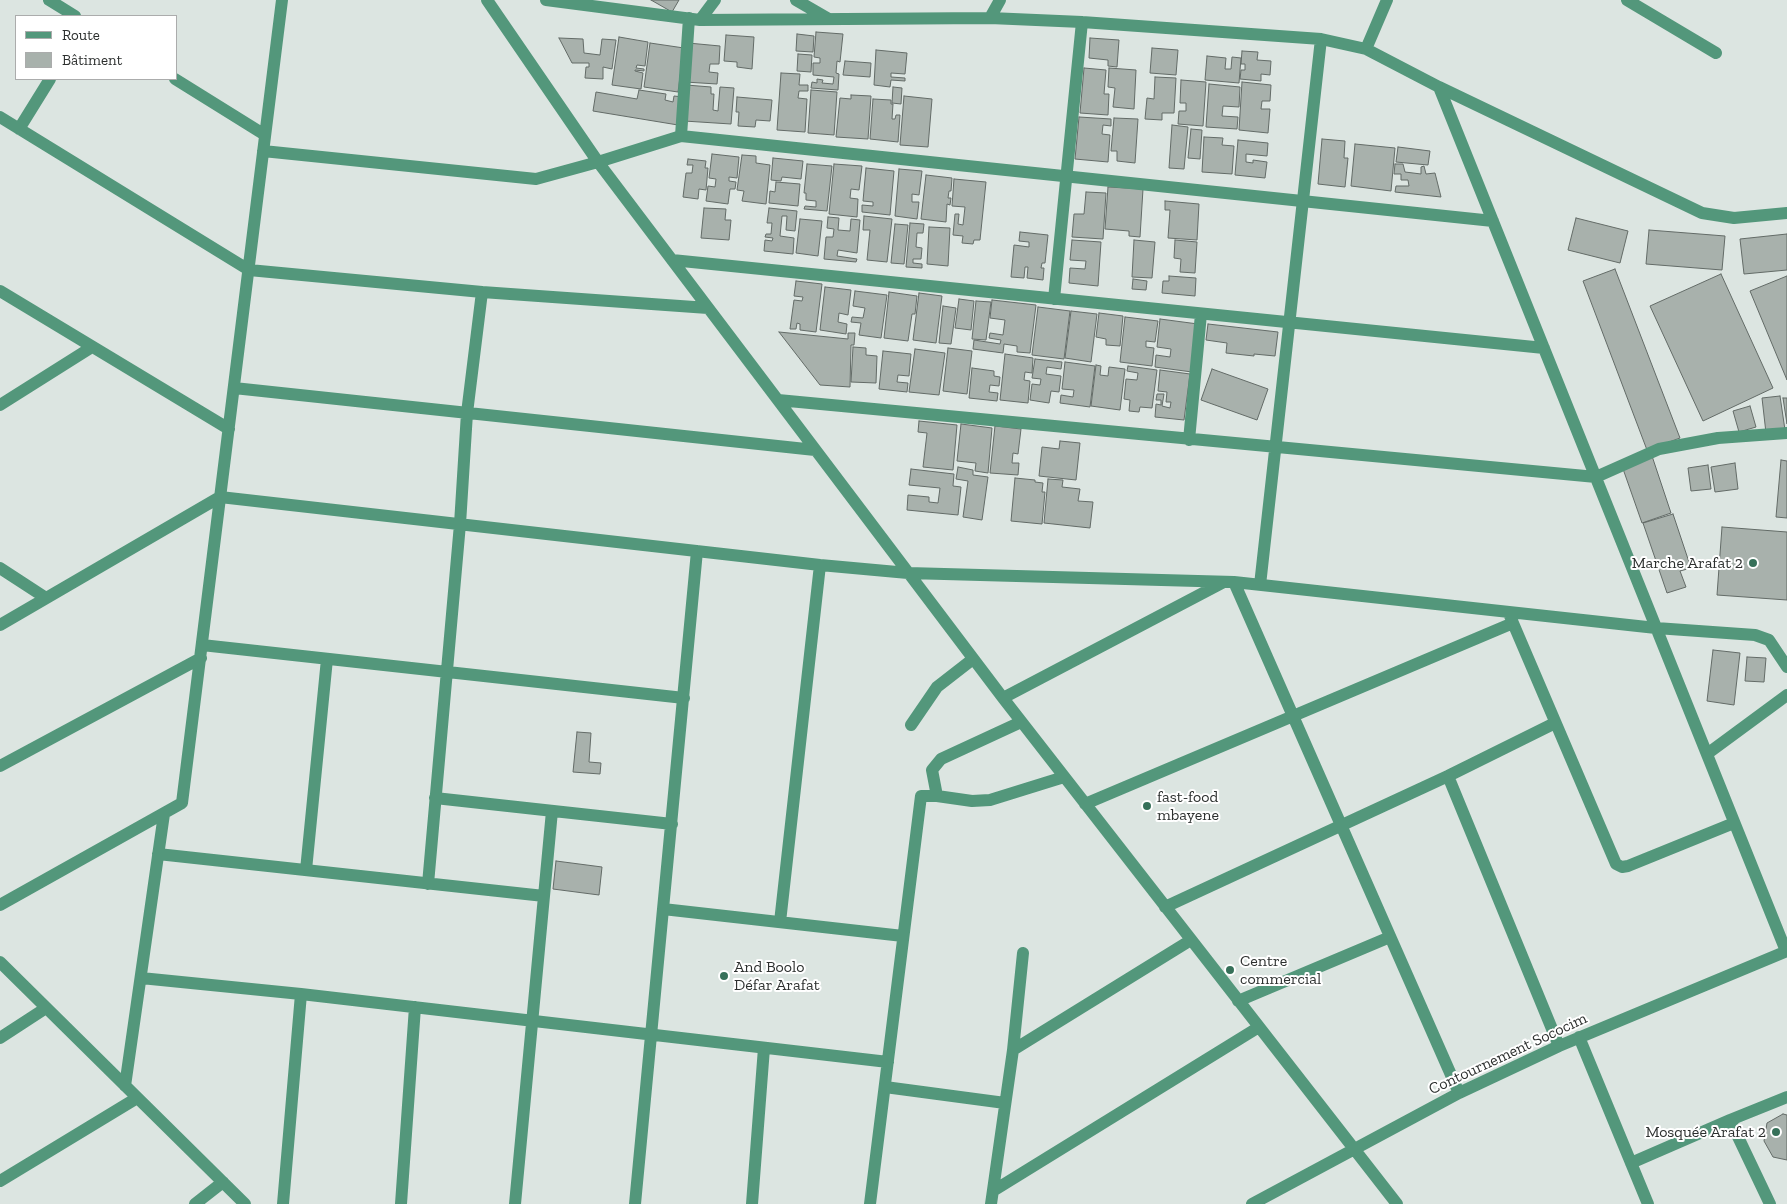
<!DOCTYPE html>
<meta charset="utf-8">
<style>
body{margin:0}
#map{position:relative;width:1787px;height:1204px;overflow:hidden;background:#dce5e1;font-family:"Zilla Slab",serif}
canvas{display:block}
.legend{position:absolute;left:15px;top:15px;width:162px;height:65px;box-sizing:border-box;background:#fff;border:1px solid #abacac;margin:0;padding:6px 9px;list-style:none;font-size:15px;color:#2d302f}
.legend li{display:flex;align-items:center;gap:10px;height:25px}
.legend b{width:25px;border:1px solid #abacac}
</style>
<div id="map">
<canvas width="1787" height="1204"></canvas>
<ul class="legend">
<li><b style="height:6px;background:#53977b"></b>Route</li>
<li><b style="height:14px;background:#a8b1ac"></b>Bâtiment</li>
</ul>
</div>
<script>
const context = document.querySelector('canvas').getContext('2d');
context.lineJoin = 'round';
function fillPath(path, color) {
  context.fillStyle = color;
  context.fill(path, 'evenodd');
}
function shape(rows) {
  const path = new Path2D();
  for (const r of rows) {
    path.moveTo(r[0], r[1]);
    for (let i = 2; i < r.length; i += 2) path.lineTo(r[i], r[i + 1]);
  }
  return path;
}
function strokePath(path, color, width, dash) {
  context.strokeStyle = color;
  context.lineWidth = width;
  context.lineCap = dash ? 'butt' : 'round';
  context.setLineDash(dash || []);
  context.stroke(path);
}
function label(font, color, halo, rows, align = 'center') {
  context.font = font + ' "Zilla Slab",serif';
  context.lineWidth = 4;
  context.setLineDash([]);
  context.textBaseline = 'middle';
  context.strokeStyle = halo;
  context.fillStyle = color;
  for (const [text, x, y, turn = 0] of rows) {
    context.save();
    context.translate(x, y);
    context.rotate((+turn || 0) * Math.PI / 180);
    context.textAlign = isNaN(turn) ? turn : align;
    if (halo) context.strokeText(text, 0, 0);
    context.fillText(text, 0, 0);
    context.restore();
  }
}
const building = shape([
 [651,0,679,0,672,12,651,0],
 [816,32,843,34,840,62,837,61,836,73,839,74,838,90,811,88,812,82,817,83,817,79,823,80,822,83,833,84,834,77,813,75,813,63,820,63,820,58,814,57,816,32],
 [797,34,814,36,813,52,796,51,797,34],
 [726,35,754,37,752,69,737,67,737,62,724,61,726,35],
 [619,37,648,42,645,66,637,65,636,68,644,69,644,71,635,70,635,71,643,73,641,89,612,85,619,37],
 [559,38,583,39,584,53,600,55,602,39,616,40,612,69,603,67,603,79,585,78,586,67,589,67,589,63,572,63,559,38],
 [1090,38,1119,40,1117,67,1108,66,1108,60,1089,58,1090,38],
 [650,43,684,48,678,92,644,87,650,43],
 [688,43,720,46,719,64,710,64,709,72,718,73,717,84,685,82,688,43],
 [1152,48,1178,50,1176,75,1150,73,1152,48],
 [876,50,907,53,905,74,891,73,891,77,905,78,905,81,891,80,890,87,874,85,876,50],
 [1242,51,1258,52,1257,60,1271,61,1270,75,1261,74,1261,81,1240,79,1241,70,1245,70,1245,64,1241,64,1242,51],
 [798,54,812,55,811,72,797,71,798,54],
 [1207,56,1226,58,1225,69,1231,69,1232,57,1241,58,1239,83,1205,80,1207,56],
 [845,61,871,63,870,77,843,75,845,61],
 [1084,68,1106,70,1104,94,1109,94,1108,115,1080,113,1084,68],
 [1109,68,1136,70,1134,109,1113,107,1115,88,1108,87,1109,68],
 [781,73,800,74,799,85,808,85,808,91,799,91,798,98,807,99,805,132,777,130,781,73],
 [1155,77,1176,78,1174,113,1162,113,1162,120,1145,119,1147,98,1154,99,1155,77],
 [1181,80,1206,82,1203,126,1178,124,1179,111,1186,111,1186,103,1180,103,1181,80],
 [1242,82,1271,85,1270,101,1262,101,1261,109,1270,109,1268,133,1239,130,1242,82],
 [1209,84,1240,87,1239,107,1223,106,1222,116,1238,117,1237,129,1206,127,1209,84],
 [686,85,711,87,711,94,714,94,713,110,718,111,720,87,734,88,731,124,684,121,686,85],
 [893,87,902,88,901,104,892,103,893,87],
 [639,90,666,94,665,100,673,102,674,96,683,97,678,125,593,111,596,92,637,99,639,90],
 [811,90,837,92,834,135,808,133,811,90],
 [851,95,871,96,868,139,836,137,840,98,851,99,851,95],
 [904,96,932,99,928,147,900,145,904,96],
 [737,97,772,100,770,121,756,120,755,127,738,126,739,112,736,112,737,97],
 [873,99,891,100,891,104,893,104,892,119,895,119,896,115,900,115,898,142,870,139,873,99],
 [1079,117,1111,119,1111,126,1103,125,1102,134,1110,135,1108,162,1075,159,1079,117],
 [1114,118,1138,119,1135,163,1117,161,1117,151,1111,151,1114,118],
 [1172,125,1188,127,1184,169,1169,168,1172,125],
 [1191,129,1202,130,1200,159,1188,158,1191,129],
 [1204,137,1223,138,1222,145,1234,146,1232,174,1202,172,1204,137],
 [1322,139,1345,141,1344,158,1348,158,1345,187,1318,184,1322,139],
 [1238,140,1268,143,1267,156,1246,154,1246,162,1253,163,1253,160,1267,162,1265,178,1235,175,1238,140],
 [1355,144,1395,148,1391,191,1351,186,1355,144],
 [1398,147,1430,151,1428,165,1396,162,1398,147],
 [712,154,739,157,737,178,729,177,729,181,736,182,735,189,730,189,728,204,706,201,708,186,715,187,716,179,709,178,712,154],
 [742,155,756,156,756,163,770,165,766,204,742,201,744,191,737,190,742,155],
 [773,158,803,161,801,179,782,177,781,181,771,180,773,158],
 [688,159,706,161,705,168,708,168,706,190,699,189,698,199,683,197,686,173,692,173,693,165,687,165,688,159],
 [807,164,832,166,827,211,804,209,805,206,816,207,816,201,806,200,806,193,804,193,807,164],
 [834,164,862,166,859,190,851,189,850,198,858,199,857,217,829,214,834,164],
 [1395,164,1403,164,1405,172,1421,174,1421,167,1424,166,1426,174,1435,173,1441,197,1395,192,1396,186,1409,186,1408,180,1401,180,1401,174,1394,174,1395,164],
 [866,168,894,171,890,215,862,212,862,205,873,206,873,202,863,201,866,168],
 [899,169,922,171,919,195,912,194,912,202,919,202,917,219,895,216,899,169],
 [926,175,952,178,951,191,949,191,948,198,951,198,950,205,947,204,946,222,921,219,926,175],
 [954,179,986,182,980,240,974,240,973,244,962,243,963,236,953,235,955,214,959,214,958,224,963,225,965,207,952,206,954,179],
 [776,182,800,184,798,206,769,203,770,191,775,192,776,182],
 [1108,187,1143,189,1140,237,1129,236,1129,231,1105,229,1108,187],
 [1086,192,1106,193,1103,239,1072,237,1074,214,1084,214,1086,192],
 [1165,201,1199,204,1197,240,1168,238,1170,210,1165,210,1165,201],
 [704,208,726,209,725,220,731,220,729,240,701,238,704,208],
 [769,208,797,211,795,231,786,230,787,216,782,216,780,236,794,238,793,254,764,251,765,240,772,241,773,238,765,237,766,234,771,234,772,223,767,223,769,208],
 [864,216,892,219,887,262,867,260,870,230,863,230,864,216],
 [828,217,839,218,838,230,850,231,851,219,860,220,857,253,838,250,837,256,857,259,856,262,824,259,826,237,833,237,834,229,827,228,828,217],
 [1576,218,1628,231,1620,263,1568,250,1576,218],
 [800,219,822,221,818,256,796,253,800,219],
 [910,223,924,224,923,233,917,233,916,247,922,248,921,259,913,259,913,263,922,264,922,268,906,267,910,223],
 [895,224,908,225,904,264,891,263,895,224],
 [929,227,950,228,948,266,927,264,929,227],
 [1649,230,1725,236,1722,270,1646,264,1649,230],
 [1020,232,1048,235,1045,263,1042,263,1041,268,1044,268,1043,280,1027,278,1028,267,1025,267,1024,278,1011,277,1014,245,1029,247,1029,242,1019,241,1020,232],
 [1787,234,1787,270,1744,274,1740,239,1787,234],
 [1072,240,1101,242,1098,286,1069,283,1070,268,1085,269,1086,261,1070,260,1072,240],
 [1134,240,1155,242,1152,278,1132,277,1134,240],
 [1175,240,1197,242,1195,273,1180,272,1181,259,1174,258,1175,240],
 [1615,269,1680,438,1647,450,1583,281,1615,269],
 [1721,274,1773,388,1703,421,1650,306,1721,274],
 [1169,276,1196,278,1195,296,1162,293,1163,281,1169,281,1169,276],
 [1787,276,1787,380,1750,291,1787,276],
 [1133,279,1147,281,1146,290,1132,289,1133,279],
 [796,281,822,284,816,332,800,330,800,324,797,323,796,329,790,329,794,300,802,301,803,297,794,296,796,281],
 [825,287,851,290,848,315,839,313,838,322,847,324,846,334,820,330,825,287],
 [855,291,887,295,881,338,859,335,861,323,851,322,852,317,863,318,865,308,853,306,855,291],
 [889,292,917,296,915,314,912,314,908,341,884,338,889,292],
 [919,293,942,296,936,343,913,340,919,293],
 [959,299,974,301,971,330,955,328,959,299],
 [992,300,1036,305,1030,353,1017,352,1017,346,1004,344,1003,353,973,349,974,340,1000,344,1001,340,989,338,990,333,1003,335,1005,320,990,318,992,300],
 [976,301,991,302,986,340,972,339,976,301],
 [943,306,956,308,951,344,939,343,943,306],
 [1038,307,1070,311,1064,359,1032,355,1038,307],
 [1071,311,1097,314,1091,362,1065,358,1071,311],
 [1099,313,1123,316,1120,346,1106,345,1106,339,1096,337,1099,313],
 [1125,317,1158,321,1155,342,1146,341,1146,347,1154,348,1152,366,1120,362,1125,317],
 [1160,319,1198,324,1192,372,1155,367,1156,355,1170,357,1171,349,1157,347,1160,319],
 [1208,324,1278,332,1275,356,1254,354,1254,356,1226,353,1227,343,1206,340,1208,324],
 [779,332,848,339,848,333,855,333,854,345,851,345,850,387,820,385,779,332],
 [853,347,866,348,866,355,877,356,876,383,851,382,853,347],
 [948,348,972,351,967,394,943,391,948,348],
 [915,349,945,353,939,395,909,392,915,349],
 [883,351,911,354,909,376,898,375,897,382,908,383,907,392,879,389,883,351],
 [1005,354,1033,358,1032,373,1025,372,1024,380,1030,381,1028,403,1000,400,1005,354],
 [1035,359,1062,362,1061,369,1047,367,1046,374,1061,376,1059,392,1051,391,1049,403,1030,400,1032,384,1040,385,1041,379,1032,378,1035,359],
 [1065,362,1095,366,1090,407,1060,403,1061,395,1073,397,1074,390,1062,389,1065,362],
 [1096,365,1101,366,1100,375,1108,376,1109,367,1125,369,1120,410,1091,406,1096,365],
 [1128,366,1157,370,1152,408,1140,407,1139,412,1129,411,1130,400,1124,399,1126,379,1137,380,1138,373,1127,371,1128,366],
 [972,368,994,371,994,376,1000,377,999,386,990,385,989,392,998,393,997,401,969,398,972,368],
 [1212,369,1268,389,1257,420,1201,400,1212,369],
 [1160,370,1190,374,1184,420,1155,417,1156,404,1161,405,1161,400,1156,400,1157,394,1164,394,1162,406,1170,408,1171,402,1166,402,1167,392,1158,391,1160,370],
 [1780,396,1785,430,1766,433,1762,398,1780,396],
 [1783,398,1787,398,1787,424,1783,398],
 [1750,406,1756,427,1739,432,1733,411,1750,406],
 [919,421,957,425,953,470,923,467,927,433,918,432,919,421],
 [961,424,992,428,988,473,975,471,976,463,957,461,961,424],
 [995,426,1021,429,1018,454,1013,453,1012,463,1019,463,1018,475,990,473,995,426],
 [1060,441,1080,443,1076,480,1039,476,1042,447,1059,449,1060,441],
 [1652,456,1671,513,1642,523,1622,466,1652,456],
 [1781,460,1787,461,1787,518,1776,517,1781,460],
 [1735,463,1738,489,1715,492,1711,467,1735,463],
 [1708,465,1711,489,1691,491,1688,468,1708,465],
 [958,467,973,470,973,475,988,477,982,520,963,517,968,481,956,479,958,467],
 [911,469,954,474,953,486,961,487,958,515,907,510,908,495,929,497,929,502,938,503,940,488,909,485,911,469],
 [1015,478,1035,480,1035,482,1043,483,1042,492,1045,492,1042,524,1011,521,1015,478],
 [1048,479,1063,480,1062,487,1080,489,1078,501,1093,502,1090,528,1044,523,1048,479],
 [1673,514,1691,568,1680,571,1686,587,1667,593,1643,523,1673,514],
 [1722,527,1787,532,1787,600,1717,595,1722,527],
 [1713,650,1740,653,1734,705,1707,701,1713,650],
 [1747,657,1766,658,1764,682,1745,681,1747,657],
 [577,732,591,733,589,762,601,763,600,774,573,772,577,732],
 [556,861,602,867,599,895,553,889,556,861],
 [1783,1114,1787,1115,1787,1160,1773,1157,1764,1141,1767,1123,1783,1114]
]);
fillPath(building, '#a8b1ac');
strokePath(building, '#636b67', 1);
strokePath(shape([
 [49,0,75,16],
 [487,0,598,162,1003,698,1397,1204],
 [546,0,700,20,990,18,1082,22,1321,39,1366,49,1439,87,1702,213,1734,218,1787,213],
 [796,0,827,18],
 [1627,0,1716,53],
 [990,18,1000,0],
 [700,20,715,0],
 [1366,49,1387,0],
 [175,79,265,135],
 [1439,87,1786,951],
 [0,117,249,270,482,292,708,308],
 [19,129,50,79],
 [681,136,689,18],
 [263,151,536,179,598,162,681,136,1493,221],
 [672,260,1544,348],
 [0,291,229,429],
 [1054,299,1082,22],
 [234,388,815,450],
 [778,400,1596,477,1659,449,1718,438,1787,433],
 [0,405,92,347],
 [1189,440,1201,314],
 [0,568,46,598],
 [1234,582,1459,1093],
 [1260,585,1321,39],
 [1510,616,1616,864,1622,867,1628,866,1734,823],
 [0,625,220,497,820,565,908,573,1234,582,1656,628,1755,635,1769,640,1787,667],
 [202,645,684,698],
 [1003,698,1222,583],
 [911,725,937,687,973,659],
 [1707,754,1787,695],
 [0,766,201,658],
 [1448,776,1559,1046],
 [937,796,932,770,941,759,1021,722],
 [435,798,672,824],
 [1085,804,1513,623],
 [158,854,544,896],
 [306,870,327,659],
 [428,884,460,524,467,413,482,292],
 [0,905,182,803,282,0],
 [1165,907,1448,776,1555,723],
 [663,909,903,936],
 [780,922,820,565],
 [0,962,245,1204],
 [141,978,301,994,888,1062],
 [1238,1001,1390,937],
 [1579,1037,1648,1204],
 [0,1038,46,1008],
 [1013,1050,1191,940],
 [125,1086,164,814],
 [885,1087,1005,1103],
 [1730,1120,1770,1204],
 [1631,1163,1730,1120,1787,1097],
 [0,1181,137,1098],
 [993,1191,1259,1027],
 [195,1204,223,1182],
 [283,1204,301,994],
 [401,1204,415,1007],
 [515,1204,552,811],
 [635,1204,697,551],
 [752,1204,764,1048],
 [870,1204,921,796,937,796,972,801,990,800,1064,777],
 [991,1204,1013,1050,1023,953],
 [1252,1204,1459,1093,1559,1046,1787,951]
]), '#53977b', 12);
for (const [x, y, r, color] of [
 [1753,563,5,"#367059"],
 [1147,806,5,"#367059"],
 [1230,970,5,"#367059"],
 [724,976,5,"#367059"],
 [1776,1132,5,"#367059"]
]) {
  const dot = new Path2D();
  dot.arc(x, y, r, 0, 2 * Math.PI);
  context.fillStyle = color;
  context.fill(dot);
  strokePath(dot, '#fff', 2);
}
label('16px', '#2d302f', '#fff', [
 ["Marche Arafat 2",1743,563,"right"],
 ["fast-food",1157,797],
 ["mbayene",1157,815],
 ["Centre",1240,961],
 ["commercial",1240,979],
 ["And Boolo",734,967],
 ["Défar Arafat",734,985],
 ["Mosquée Arafat 2",1766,1132,"right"]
], 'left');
label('16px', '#2d302f', '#fff', [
 ["Contournement Sococim",1508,1054,-25]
]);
</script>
